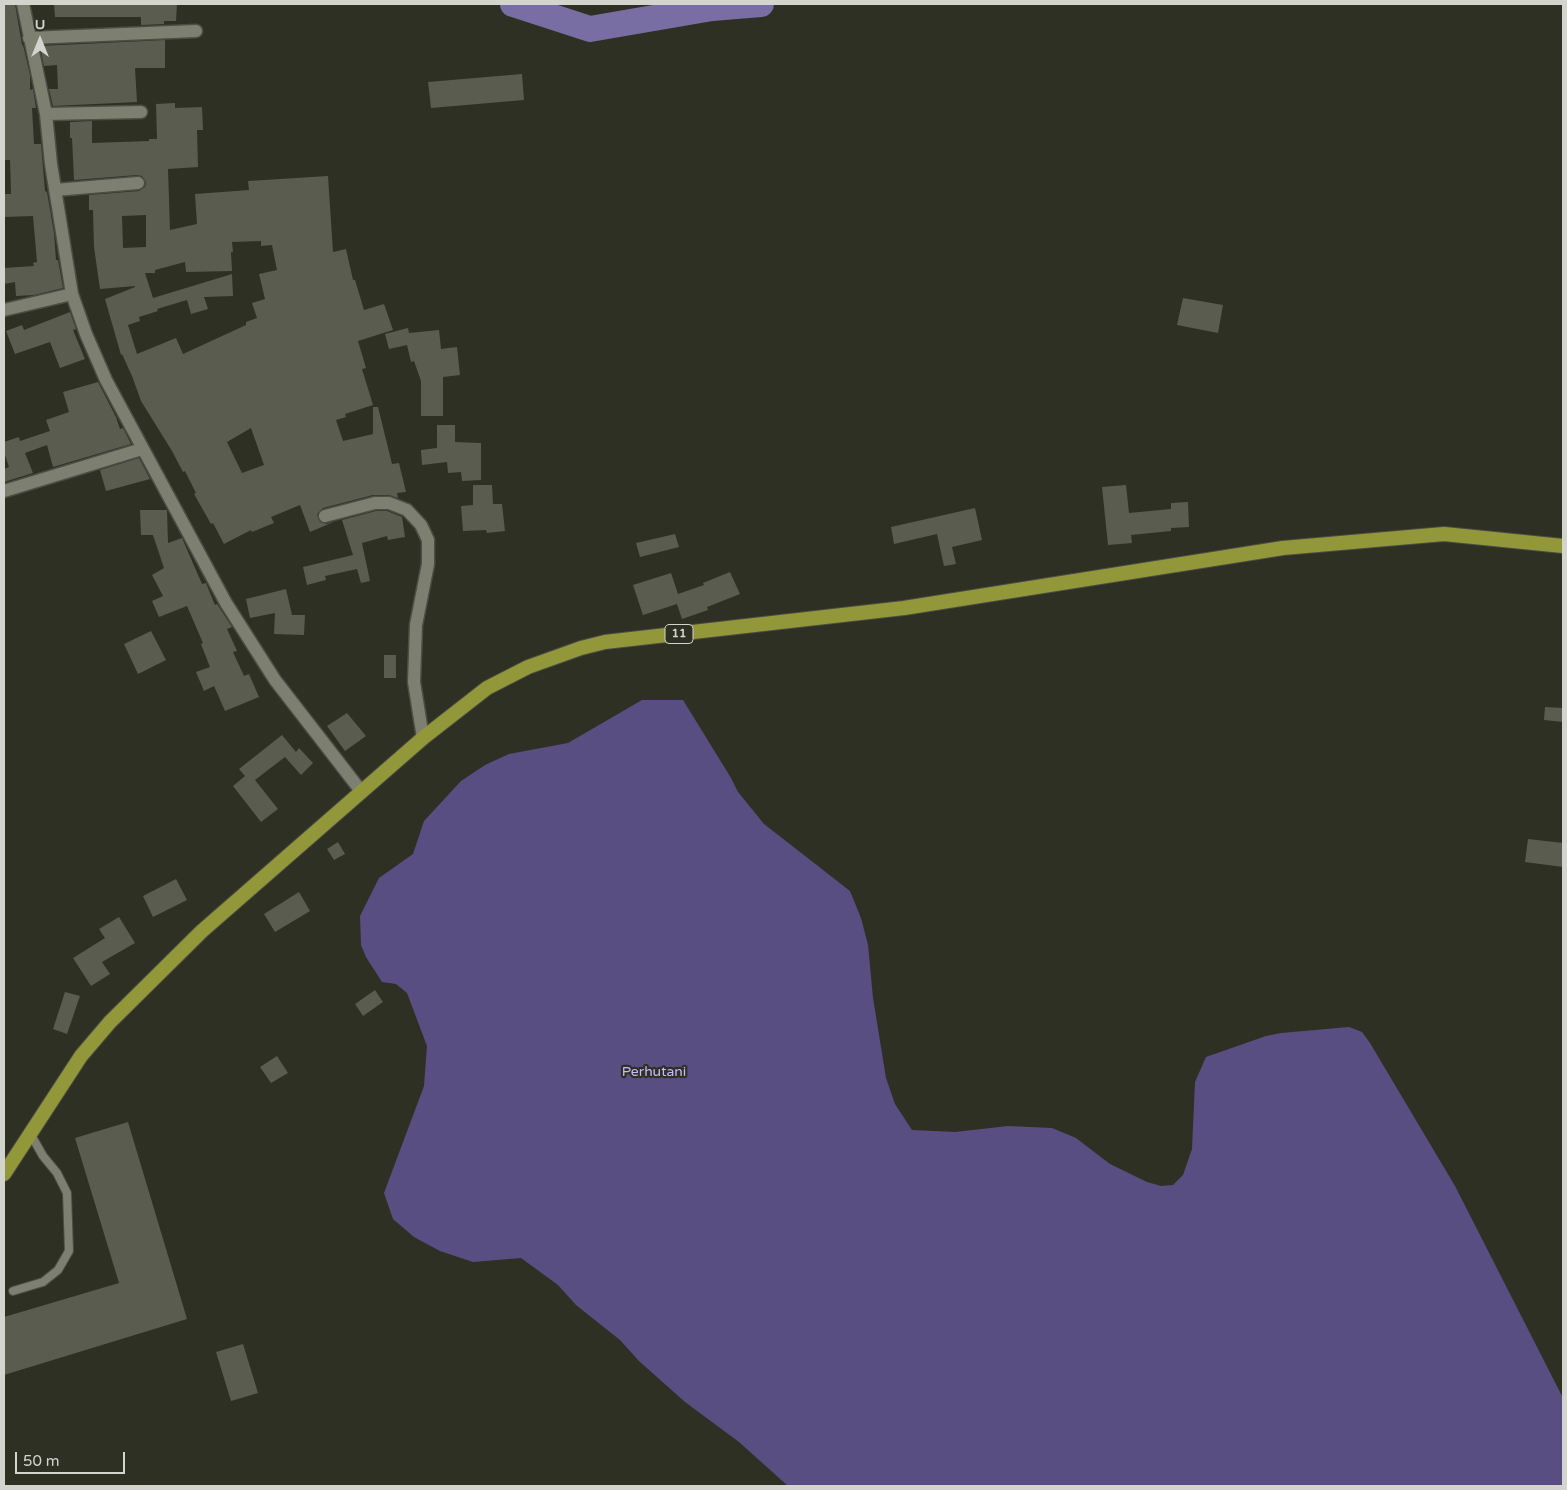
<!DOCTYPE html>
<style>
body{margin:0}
#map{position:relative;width:1567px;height:1490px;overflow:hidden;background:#2f3024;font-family:"Varela Round",sans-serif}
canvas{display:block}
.frame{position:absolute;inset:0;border:5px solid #d3d4cd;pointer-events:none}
.north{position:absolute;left:15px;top:15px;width:50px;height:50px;-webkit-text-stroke:4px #2f3024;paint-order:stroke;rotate:0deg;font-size:14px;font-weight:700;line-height:20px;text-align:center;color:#d3d4cd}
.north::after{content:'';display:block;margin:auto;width:18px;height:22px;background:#d3d4cd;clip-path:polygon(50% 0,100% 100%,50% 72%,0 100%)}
.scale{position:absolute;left:15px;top:1452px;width:110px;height:22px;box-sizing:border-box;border:2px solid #d3d4cd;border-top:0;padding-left:6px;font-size:15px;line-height:18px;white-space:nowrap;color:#d3d4cd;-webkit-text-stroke:4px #2f3024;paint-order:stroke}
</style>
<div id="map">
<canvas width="1567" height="1490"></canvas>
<div class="frame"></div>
<div class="north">U</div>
<div class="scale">50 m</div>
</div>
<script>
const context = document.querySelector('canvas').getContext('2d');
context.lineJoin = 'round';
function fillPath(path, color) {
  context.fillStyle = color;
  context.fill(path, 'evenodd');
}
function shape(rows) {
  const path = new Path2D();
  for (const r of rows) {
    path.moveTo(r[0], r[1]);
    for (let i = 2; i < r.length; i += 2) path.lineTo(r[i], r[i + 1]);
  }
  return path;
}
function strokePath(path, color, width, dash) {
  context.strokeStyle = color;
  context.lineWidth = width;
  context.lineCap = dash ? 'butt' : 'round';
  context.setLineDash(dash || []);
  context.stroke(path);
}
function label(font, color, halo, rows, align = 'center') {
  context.font = font + ' "Varela Round",sans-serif';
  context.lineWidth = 4.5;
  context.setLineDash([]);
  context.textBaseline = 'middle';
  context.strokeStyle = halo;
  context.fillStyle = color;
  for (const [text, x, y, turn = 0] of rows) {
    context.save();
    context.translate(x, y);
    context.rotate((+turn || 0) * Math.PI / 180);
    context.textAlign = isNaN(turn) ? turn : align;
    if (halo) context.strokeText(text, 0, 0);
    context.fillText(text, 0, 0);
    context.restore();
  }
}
fillPath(shape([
 [642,700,683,700,731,778,738,792,764,824,850,891,861,918,868,945,873,998,886,1078,895,1104,912,1130,955,1132,1008,1126,1052,1128,1076,1138,1110,1164,1147,1182,1161,1186,1173,1185,1183,1175,1192,1149,1195,1082,1206,1057,1266,1036,1281,1033,1349,1027,1362,1032,1370,1043,1455,1186,1563,1398,1563,1486,788,1486,739,1442,685,1402,639,1361,620,1340,576,1305,558,1285,521,1258,473,1262,440,1251,414,1237,393,1219,384,1193,424,1086,427,1046,407,993,396,984,382,982,366,957,361,945,360,916,379,878,413,854,424,821,461,781,485,765,509,754,568,743]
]), '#594e82');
strokePath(shape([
 [513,4,590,29,712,8,761,4]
]), '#786ea4', 26);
fillPath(shape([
 [4,4,15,4,22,45,23,45,30,75,30,90,33,89,36,108,32,108,34,144,41,144,45,191,47,192,54,233,56,260,58,260,63,288,34,295,16,296,15,282,4,284,4,268,34,266,33,263,37,262,33,216,4,217,4,194,11,194,10,160,4,160],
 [54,4,177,4,176,21,164,21,164,24,141,25,141,17,55,17],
 [165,40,165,68,135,68,137,102,53,106,49,89,58,89,57,65,44,66,40,46],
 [522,74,524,100,431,108,428,82],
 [175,103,175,108,202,107,203,130,197,130,198,167,168,169,170,230,197,224,195,194,249,190,248,181,328,176,333,252,346,249,353,280,355,280,364,310,384,304,393,330,358,341,366,368,362,369,373,405,345,414,346,417,336,420,343,441,373,434,373,407,378,407,392,464,399,463,406,492,397,493,398,498,389,495,373,495,323,508,317,514,320,522,327,524,336,521,310,532,300,505,271,517,274,523,252,532,251,530,224,544,213,523,211,524,194,494,196,493,185,471,183,472,172,451,141,401,132,376,122,354,121,355,105,299,135,287,135,286,100,289,94,247,93,210,89,210,89,195,139,191,145,187,146,182,142,176,137,175,74,180,72,138,70,138,70,122,92,121,92,143,149,141,149,139,157,139,156,104],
 [146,215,146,247,123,248,122,216],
 [261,241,261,246,272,245,277,270,259,274,265,299,252,303,257,318,246,322,246,325,183,354,176,338,137,354,128,325,140,321,139,317,158,311,157,309,187,300,191,314,208,309,204,297,233,296,232,274,153,298,145,273,155,273,155,270,185,262,186,272,232,271,231,252,233,252,232,242],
 [251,428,264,465,242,473,227,442],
 [1183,298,1223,305,1218,333,1177,325],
 [70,312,76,329,73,330,85,359,60,368,50,342,15,354,6,331,22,325,24,330],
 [408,328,409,333,439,330,441,349,457,347,460,375,443,377,443,416,421,416,421,381,414,361,411,362,407,345,389,349,385,334],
 [98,382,116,417,120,429,123,428,131,444,53,467,47,445,25,453,33,473,4,482,4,469,9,467,4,452,4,442,19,437,20,441,50,431,46,420,69,412,63,392],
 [437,425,455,425,455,442,481,443,481,480,462,481,461,472,448,473,447,462,422,465,421,450,437,448],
 [139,458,150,479,106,491,100,470],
 [473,485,492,485,493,504,502,504,505,531,487,533,486,530,463,531,461,506,473,505],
 [1126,485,1129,513,1171,509,1171,503,1188,502,1189,527,1171,528,1171,531,1131,535,1132,543,1108,545,1102,487],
 [975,508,982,540,952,547,956,564,944,566,937,534,894,544,891,527],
 [140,510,167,510,168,543,182,538,202,584,206,583,215,605,217,604,232,627,227,629,237,651,233,652,244,676,249,674,259,697,225,711,214,686,204,691,196,672,210,667,201,644,203,643,187,606,159,617,152,601,163,596,152,575,164,568,153,535,141,535],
 [376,511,387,511,402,517,405,537,388,540,387,536,362,543,370,581,361,583,357,569,325,576,326,580,307,585,303,567,353,555,342,520],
 [675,534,679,547,640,557,636,543],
 [730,572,740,594,707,607,708,610,682,619,677,604,643,615,633,585,671,573,678,594,704,585,703,583],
 [286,589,292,615,305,615,304,635,274,634,275,613,250,618,246,599],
 [151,631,166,660,138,674,124,644],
 [384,655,396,655,396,678,384,678],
 [1545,707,1563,708,1563,722,1544,720],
 [347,713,366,736,345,751,327,726],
 [282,735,296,752,299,748,313,763,301,775,285,757,255,780,278,809,261,822,233,786,245,776,239,769],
 [1528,839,1563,843,1563,867,1525,862],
 [338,842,345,854,334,860,327,849],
 [176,879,187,900,153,917,143,896],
 [299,892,310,911,275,932,264,914],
 [119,917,135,943,102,962,110,974,91,986,73,958,105,938,99,929],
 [375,990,383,1002,363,1016,355,1004],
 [65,992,80,996,67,1034,53,1029],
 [277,1056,288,1073,271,1083,260,1067],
 [128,1122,187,1319,4,1375,4,1317,119,1283,75,1138],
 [243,1344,258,1393,231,1401,216,1352]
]), '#5a5c4f');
const service = shape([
 [13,1291,43,1282,58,1270,69,1251,67,1193,57,1173,43,1156,30,1133]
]);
const minor = shape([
 [23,4,46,114,51,164,72,294,86,334,106,380,226,603,275,680,361,791],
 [29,38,196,31],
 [46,114,141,112],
 [55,190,138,183],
 [4,310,72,294],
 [4,491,142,449],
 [325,516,375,503,389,503,407,510,421,525,428,540,428,564,416,625,414,682,423,738]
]);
const trunk = shape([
 [4,1174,81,1056,110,1022,202,931,423,738,487,688,528,667,581,648,605,642,904,608,1283,548,1444,534,1563,546]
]);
strokePath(service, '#4c4d43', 10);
strokePath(minor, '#4c4d43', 15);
strokePath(trunk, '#4c4d43', 16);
strokePath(service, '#7d7f71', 8);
strokePath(minor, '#7d7f71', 12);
strokePath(trunk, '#92983a', 14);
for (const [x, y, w] of [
 [679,634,28]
]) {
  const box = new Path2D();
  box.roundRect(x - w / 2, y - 9.5, w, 19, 4);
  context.fillStyle = '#2f3024';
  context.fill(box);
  strokePath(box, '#d3d4cd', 1);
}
label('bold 12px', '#d3d4cd', null, [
 ["11",679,634]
]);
label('14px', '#c7bcfd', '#2f3024', [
 ["Perhutani",654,1072]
]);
</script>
